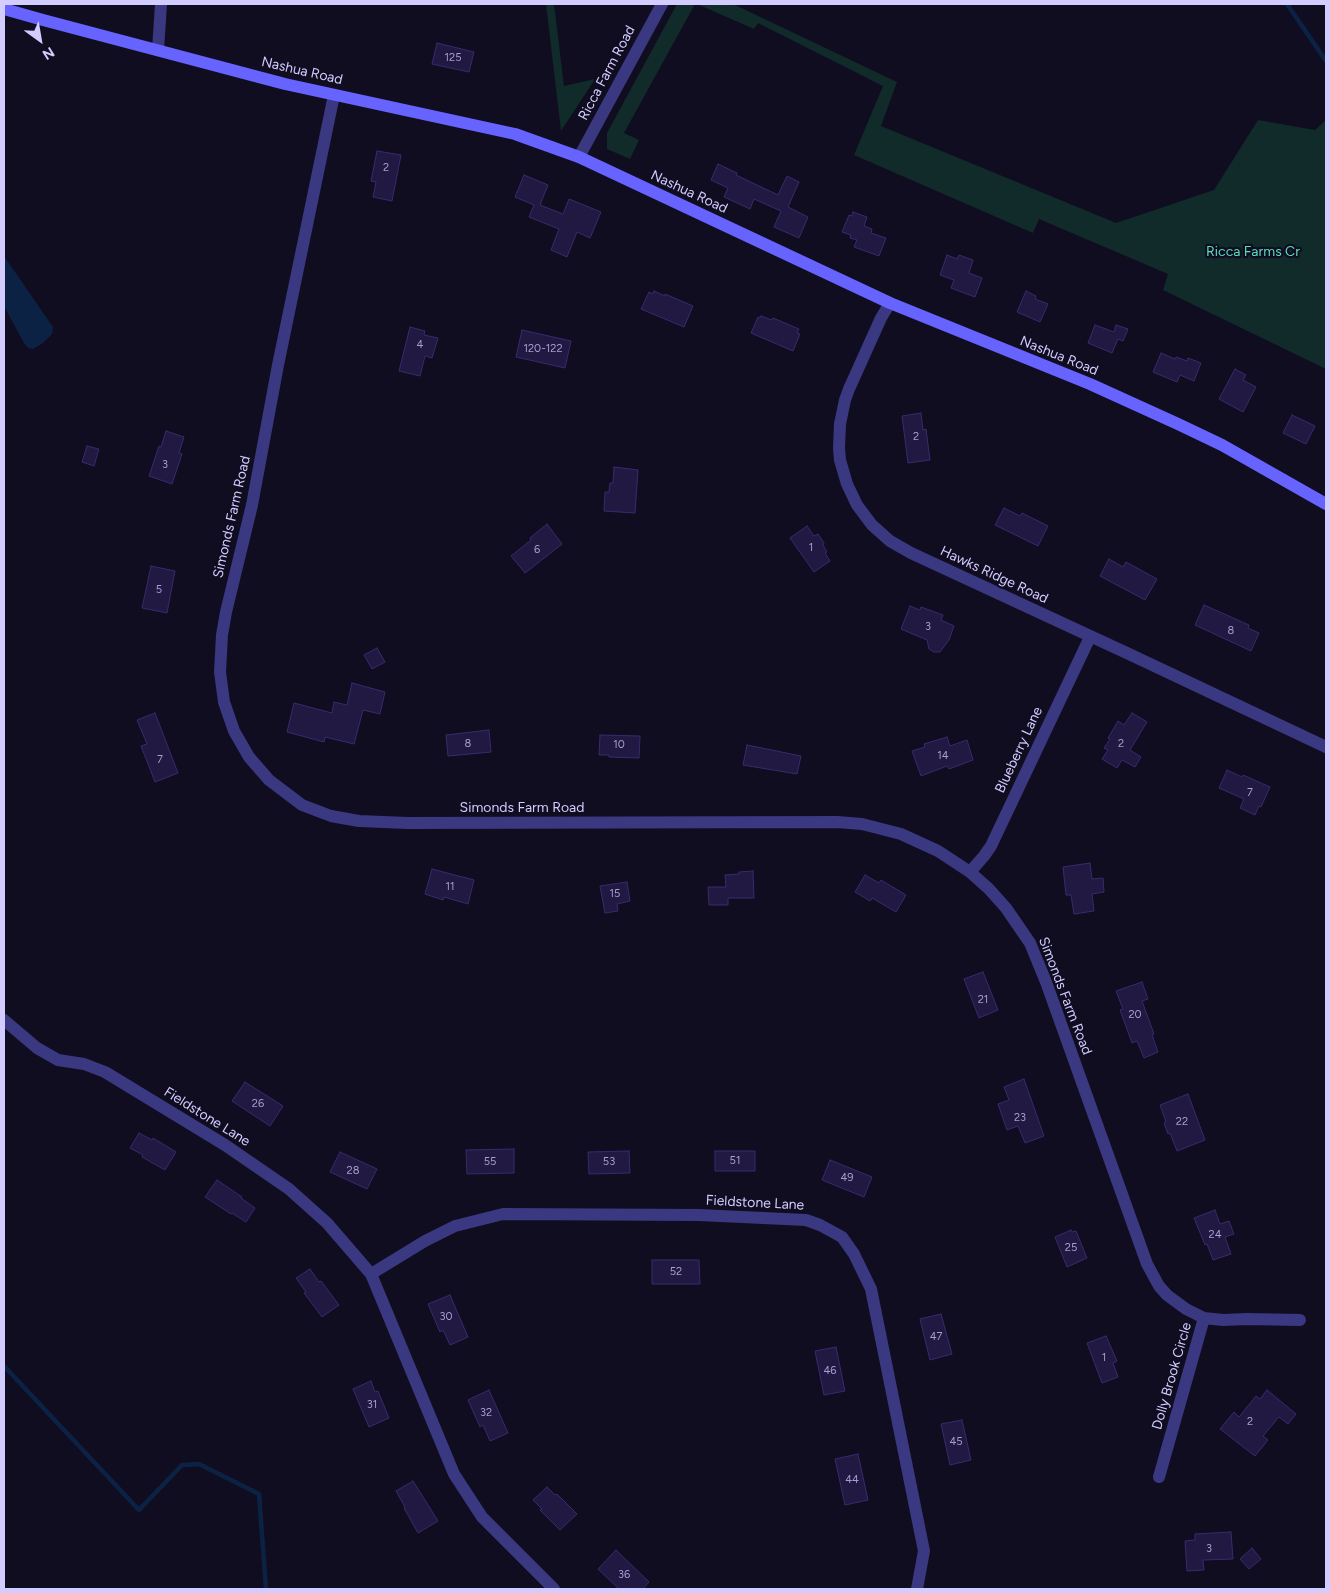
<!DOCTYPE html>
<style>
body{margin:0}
#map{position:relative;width:1330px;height:1593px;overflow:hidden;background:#100d21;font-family:Figtree,sans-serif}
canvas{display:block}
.frame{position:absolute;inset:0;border:5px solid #d2ccff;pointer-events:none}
.north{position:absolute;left:15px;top:15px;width:50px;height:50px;-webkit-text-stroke:4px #100d21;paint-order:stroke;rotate:148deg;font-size:14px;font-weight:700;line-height:20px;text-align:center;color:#d2ccff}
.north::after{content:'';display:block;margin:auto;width:18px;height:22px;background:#d2ccff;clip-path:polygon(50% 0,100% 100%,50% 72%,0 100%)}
</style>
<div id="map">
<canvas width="1330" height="1593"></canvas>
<div class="frame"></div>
<div class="north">N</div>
</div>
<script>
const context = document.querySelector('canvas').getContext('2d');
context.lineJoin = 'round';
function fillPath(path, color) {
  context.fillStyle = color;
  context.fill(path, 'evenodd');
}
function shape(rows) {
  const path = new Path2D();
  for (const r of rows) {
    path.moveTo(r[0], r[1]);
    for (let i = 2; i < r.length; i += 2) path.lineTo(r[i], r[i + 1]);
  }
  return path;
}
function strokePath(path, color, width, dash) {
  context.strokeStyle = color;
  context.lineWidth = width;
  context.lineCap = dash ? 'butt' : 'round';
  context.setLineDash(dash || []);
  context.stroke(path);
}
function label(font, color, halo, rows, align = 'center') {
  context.font = font + ' Figtree,sans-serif';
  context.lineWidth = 4.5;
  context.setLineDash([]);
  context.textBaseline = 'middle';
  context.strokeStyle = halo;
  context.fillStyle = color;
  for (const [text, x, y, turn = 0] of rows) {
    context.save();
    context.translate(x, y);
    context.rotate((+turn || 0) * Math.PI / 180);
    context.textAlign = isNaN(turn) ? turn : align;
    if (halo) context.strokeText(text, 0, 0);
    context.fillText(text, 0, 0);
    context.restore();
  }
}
fillPath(shape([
 [546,4,554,4,564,86,595,79,561,131],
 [677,4,695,4,624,133,639,140,630,159,607,149,607,133],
 [697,4,733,4,897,82,881,126,1116,223,1214,190,1258,120,1315,130,1326,120,1326,369,1163,290,1168,274,1039,219,1033,233,854,155,883,86,758,23,754,29]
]), '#102b2a');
fillPath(shape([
 [4,256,53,327,52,334,43,343,33,349,28,348,24,343,4,306]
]), '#0c2245');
strokePath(shape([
 [1287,4,1326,61],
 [4,1366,139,1510,182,1465,199,1464,259,1494,266,1589]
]), '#0c2245', 4.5);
const building = shape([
 [437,43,474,52,469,72,432,64,437,43],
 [377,151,401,155,392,201,373,197,376,182,371,181,377,151],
 [718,164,737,173,736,175,778,195,787,176,799,182,788,207,808,217,799,238,774,227,781,211,754,199,750,209,724,197,728,188,711,180,718,164],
 [524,175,548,185,540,205,563,214,569,199,601,212,590,238,577,232,567,257,551,250,559,229,529,217,534,205,515,197,524,175],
 [853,212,867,217,864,226,872,229,871,233,886,238,879,256,854,247,857,240,850,238,851,235,842,232,849,215,852,216,853,212],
 [947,255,957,259,959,255,973,260,969,273,982,278,975,297,951,288,954,280,940,275,947,255],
 [654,291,665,296,665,294,693,306,684,327,641,309,649,292,653,294,654,291],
 [1026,291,1036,296,1035,299,1048,304,1040,322,1017,312,1026,291],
 [761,316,772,320,773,318,799,329,797,333,800,334,793,351,751,333,758,317,760,318,761,316],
 [1095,325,1114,332,1116,325,1128,329,1123,341,1118,339,1112,353,1088,343,1095,325],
 [410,327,425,331,424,335,438,338,432,358,425,356,420,376,399,371,410,327],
 [522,330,571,341,565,368,516,357,522,330],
 [1161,353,1175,359,1176,357,1187,361,1188,358,1201,363,1194,381,1180,375,1177,382,1153,372,1161,353],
 [1235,369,1246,375,1243,380,1256,387,1243,412,1219,399,1235,369],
 [921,413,923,430,926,429,930,460,908,463,902,416,921,413],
 [1292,415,1315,426,1306,444,1283,433,1292,415],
 [166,431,184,437,179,453,182,454,172,484,149,476,159,446,161,447,166,431],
 [87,446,99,449,94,466,82,462,87,446],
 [614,467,638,470,635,513,604,511,605,492,609,492,610,483,613,483,614,467],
 [1004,508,1020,516,1022,513,1048,526,1038,546,995,525,1004,508],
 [547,524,562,544,525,573,511,556,531,540,530,538,547,524],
 [807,526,814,536,818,534,824,543,823,545,827,552,825,553,830,561,814,572,790,538,807,526],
 [1109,559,1123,567,1126,562,1157,579,1145,600,1100,576,1109,559],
 [151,566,175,571,167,613,142,608,151,566],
 [1204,605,1249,625,1248,628,1259,633,1251,651,1195,625,1204,605],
 [910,606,920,610,921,607,943,615,941,620,954,626,949,640,940,652,934,652,929,649,927,640,901,629,910,606],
 [377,648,385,662,372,669,364,655,377,648],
 [352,683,385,692,380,714,363,710,354,744,325,737,324,742,287,732,294,703,332,713,334,702,347,705,352,683],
 [155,713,178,773,155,782,141,746,147,744,137,720,155,713],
 [1132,713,1147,722,1130,750,1141,757,1135,767,1122,760,1117,768,1102,759,1108,750,1104,748,1110,739,1108,738,1118,721,1124,725,1132,713],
 [489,730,491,752,448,756,446,735,489,730],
 [600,735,640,736,639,758,609,757,609,755,599,755,600,735],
 [947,737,950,746,967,740,973,760,949,769,947,766,921,776,912,751,925,747,924,744,947,737],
 [747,745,801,756,797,774,743,765,747,745],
 [1227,770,1242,777,1243,775,1270,787,1261,807,1259,806,1255,815,1240,808,1244,799,1219,788,1227,770],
 [1090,863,1092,879,1103,878,1104,892,1092,894,1094,911,1074,914,1071,895,1066,895,1063,867,1090,863],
 [432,869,474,880,468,904,444,897,443,900,425,894,432,869],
 [753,871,754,898,728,898,728,905,709,905,708,887,726,887,725,875,739,874,739,872,753,871],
 [865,875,879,883,881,880,906,895,896,912,872,898,870,901,855,892,865,875],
 [627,882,630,901,617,904,618,911,605,913,600,886,627,882],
 [983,972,998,1010,979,1018,964,979,983,972],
 [1142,982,1148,999,1142,1001,1154,1034,1152,1035,1158,1052,1144,1058,1137,1041,1132,1043,1120,1010,1123,1009,1116,991,1142,982],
 [1024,1079,1044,1136,1025,1143,1018,1126,1007,1130,998,1104,1009,1100,1004,1087,1024,1079],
 [245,1082,283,1106,270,1126,232,1101,245,1082],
 [1188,1094,1205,1140,1177,1151,1170,1133,1168,1134,1164,1123,1166,1122,1160,1105,1188,1094],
 [139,1133,152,1140,153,1138,176,1152,165,1170,142,1157,143,1155,130,1148,139,1133],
 [514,1149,514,1173,467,1174,466,1150,514,1149],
 [629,1151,630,1173,589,1174,588,1152,629,1151],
 [715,1151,755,1151,755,1171,715,1171,715,1151],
 [340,1152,377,1169,367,1189,330,1172,340,1152],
 [830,1160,872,1177,864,1197,822,1180,830,1160],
 [217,1180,242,1197,241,1198,255,1208,246,1222,232,1213,231,1214,205,1197,217,1180],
 [1215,1210,1220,1224,1229,1221,1234,1234,1225,1237,1231,1254,1213,1260,1207,1244,1205,1245,1194,1218,1215,1210],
 [1071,1230,1072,1232,1076,1231,1087,1258,1067,1267,1055,1237,1071,1230],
 [652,1260,699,1260,700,1284,652,1284,652,1260],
 [310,1269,319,1282,321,1281,339,1305,322,1317,304,1293,306,1292,296,1278,310,1269],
 [450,1295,468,1337,450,1345,443,1330,440,1332,428,1304,450,1295],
 [941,1314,952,1354,930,1360,920,1319,941,1314],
 [1106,1336,1117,1361,1113,1363,1118,1377,1102,1383,1087,1343,1106,1336],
 [836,1347,845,1391,824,1395,815,1351,836,1347],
 [371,1381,375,1392,378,1391,389,1418,369,1427,353,1389,371,1381],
 [489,1390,508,1433,490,1441,483,1425,480,1427,468,1400,489,1390],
 [1267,1390,1296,1414,1288,1424,1279,1417,1263,1436,1268,1440,1255,1456,1220,1429,1234,1412,1239,1417,1256,1396,1260,1399,1267,1390],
 [962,1420,971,1460,950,1465,941,1424,962,1420],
 [858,1454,868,1500,845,1505,835,1459,858,1454],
 [413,1481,438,1521,418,1533,404,1508,405,1507,396,1491,413,1481],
 [547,1487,555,1495,557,1494,577,1514,560,1530,540,1510,542,1509,533,1500,547,1487],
 [1231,1532,1233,1559,1203,1560,1204,1570,1187,1571,1185,1541,1195,1540,1195,1534,1231,1532],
 [1252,1548,1261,1559,1249,1569,1240,1559,1252,1548],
 [616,1550,649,1582,643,1589,619,1589,598,1569,616,1550]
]);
fillPath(building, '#211942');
strokePath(building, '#382b6e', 1);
strokePath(shape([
 [158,50,161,4],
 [334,95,278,365,252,505,226,612,222,635,220,672,224,702,234,731,249,757,269,780,302,805,331,816,359,821,407,823,837,822,862,824,901,834,938,851,970,872,989,889,1006,908,1030,943,1046,982,1147,1264,1159,1286,1167,1295,1186,1309,1204,1318],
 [579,157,662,4],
 [890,303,881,318,849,389,845,400,840,424,839,448,840,460,847,484,857,505,872,525,890,541,911,553,1129,654,1326,747],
 [970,872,984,856,991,846,1090,637],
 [4,1020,37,1048,58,1060,84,1064,105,1072,225,1145,289,1189,327,1223,371,1274,454,1474,482,1517,554,1589],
 [371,1274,425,1241,455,1226,503,1214,699,1215,806,1220,820,1225,842,1237,854,1254,871,1289,924,1551,917,1589],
 [1159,1477,1204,1318,1223,1320,1247,1319,1300,1320]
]), '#3a3880', 12);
strokePath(shape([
 [4,9,43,20,285,84,515,134,579,157,890,303,1090,384,1178,424,1222,445,1326,504]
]), '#6763ff', 12);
label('11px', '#a69fd0', null, [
 ["125",453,58],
 ["2",386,168],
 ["4",420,345],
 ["120-122",543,349],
 ["2",916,437],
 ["3",165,465],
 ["1",811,548],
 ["6",537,550],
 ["5",159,590],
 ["3",928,627],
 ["8",1231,631],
 ["8",468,744],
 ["2",1121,744],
 ["10",619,745],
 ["14",943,756],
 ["7",160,760],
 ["7",1250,793],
 ["11",450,887],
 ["15",615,894],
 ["21",983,1000],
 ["20",1135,1015],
 ["26",258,1104],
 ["23",1020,1118],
 ["22",1182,1122],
 ["51",735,1161],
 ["55",490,1162],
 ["53",609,1162],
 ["28",353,1171],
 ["49",847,1178],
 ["24",1215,1235],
 ["25",1071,1248],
 ["52",676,1272],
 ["30",446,1317],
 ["47",936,1337],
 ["1",1104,1358],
 ["46",830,1371],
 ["31",372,1405],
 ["32",486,1413],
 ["2",1250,1422],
 ["45",956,1442],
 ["44",852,1480],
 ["3",1209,1549],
 ["36",624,1575]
]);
label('14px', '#d2ccff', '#100d21', [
 ["Nashua Road",302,71,13],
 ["Ricca Farm Road",607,73,-62],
 ["Nashua Road",689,192,25],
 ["Nashua Road",1059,356,22],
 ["Simonds Farm Road",232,517,-77],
 ["Hawks Ridge Road",994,575,25],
 ["Blueberry Lane",1019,750,-65],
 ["Simonds Farm Road",522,808],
 ["Simonds Farm Road",1065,996,69],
 ["Fieldstone Lane",207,1117,32],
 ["Fieldstone Lane",755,1203,3],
 ["Dolly Brook Circle",1172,1376,-74]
]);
label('14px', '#58dfbe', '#100d21', [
 ["Ricca Farms Cr",1253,252]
]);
</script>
